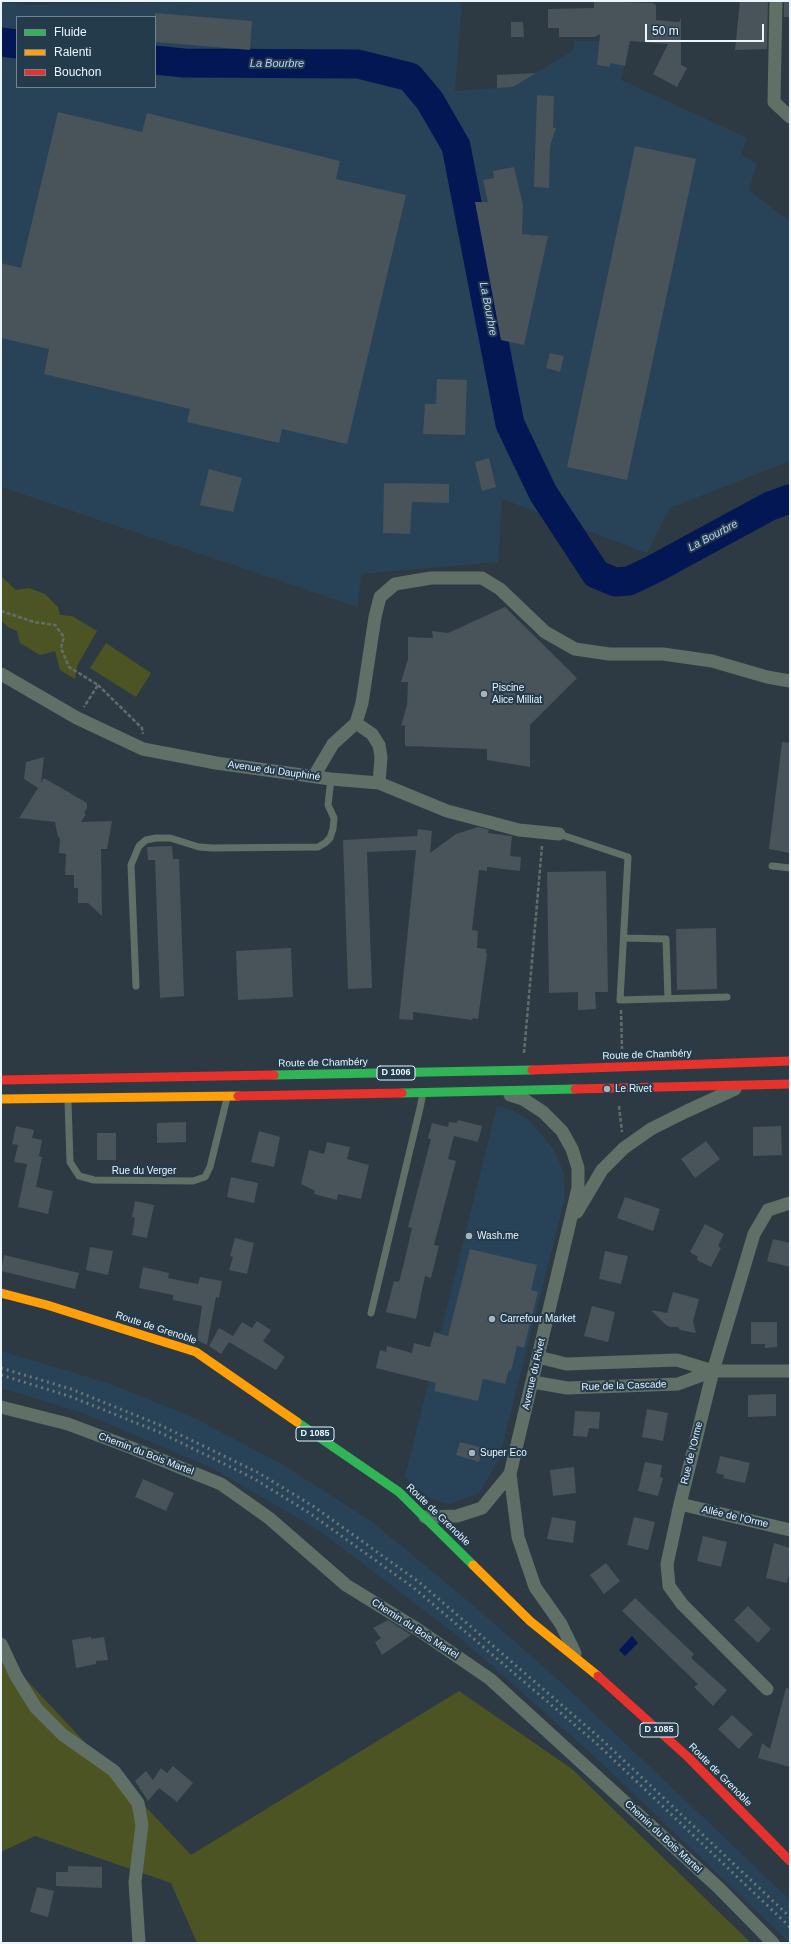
<!DOCTYPE html>
<meta charset="utf-8">
<style>
body{margin:0}
#map{position:relative;width:791px;height:1944px;overflow:hidden;background:#2d3a43;font-family:Helvetica,sans-serif}
canvas{display:block}
.frame{position:absolute;inset:0;border:2px solid #eaf5fe;pointer-events:none}
.legend{position:absolute;left:16px;top:16px;width:140px;height:72px;box-sizing:border-box;background:#243b4c;border:1px solid #738593;margin:0;padding:5px 7px;list-style:none;font-size:12px;color:#eaf5fe}
.legend li{display:flex;align-items:center;gap:8px;height:20px}
.legend b{width:20px;border:1px solid #738593}
.scale{position:absolute;left:645px;top:24px;width:119px;height:18px;box-sizing:border-box;border:2px solid #eaf5fe;border-top:0;padding-left:5px;font-size:12px;line-height:14px;white-space:nowrap;color:#eaf5fe;-webkit-text-stroke:3px #243b4c;paint-order:stroke}
</style>
<div id="map">
<canvas width="791" height="1944"></canvas>
<div class="frame"></div>
<ul class="legend">
<li><b style="height:5px;background:#30b455"></b>Fluide</li>
<li><b style="height:5px;background:#ff9f0a"></b>Ralenti</li>
<li><b style="height:5px;background:#e5322d"></b>Bouchon</li>
</ul>
<div class="scale">50 m</div>
</div>
<script>
const context = document.querySelector('canvas').getContext('2d');
context.lineJoin = 'round';
function fillPath(path, color) {
  context.fillStyle = color;
  context.fill(path, 'evenodd');
}
function shape(rows) {
  const path = new Path2D();
  for (const r of rows) {
    path.moveTo(r[0], r[1]);
    for (let i = 2; i < r.length; i += 2) path.lineTo(r[i], r[i + 1]);
  }
  return path;
}
function strokePath(path, color, width, dash) {
  context.strokeStyle = color;
  context.lineWidth = width;
  context.lineCap = dash ? 'butt' : 'round';
  context.setLineDash(dash || []);
  context.stroke(path);
}
function label(font, color, halo, rows, align = 'center') {
  context.font = font + ' Helvetica,sans-serif';
  context.lineWidth = 4;
  context.setLineDash([]);
  context.textBaseline = 'middle';
  context.strokeStyle = halo;
  context.fillStyle = color;
  for (const [text, x, y, turn = 0] of rows) {
    context.save();
    context.translate(x, y);
    context.rotate((+turn || 0) * Math.PI / 180);
    context.textAlign = isNaN(turn) ? turn : align;
    if (halo) context.strokeText(text, 0, 0);
    context.fillText(text, 0, 0);
    context.restore();
  }
}
fillPath(shape([
 [243,1,462,1,455,91,513,87,574,50,574,41,596,41,613,44,630,41,621,80,747,138,741,155,757,163,749,190,790,222,790,461,670,508,647,553,502,499,498,562,361,574,358,607,1,487,1,2,28,5],
 [17,17,155,17,155,87,17,87],
 [497,1106,511,1110,529,1120,555,1151,564,1174,565,1198,499,1459,479,1493,450,1504,429,1498,405,1477],
 [1,1351,108,1383,194,1418,285,1466,372,1522,473,1605,565,1686,790,1900,790,1943,594,1756,459,1637,320,1531,212,1468,83,1413,1,1388]
]), '#284357');
fillPath(shape([
 [1,576,16,590,29,588,45,594,58,607,60,615,72,616,97,631,77,666,75,679,60,670,55,651,40,655,20,643,17,631,8,627,1,620],
 [106,643,151,673,136,697,90,668],
 [1,1653,191,1855,459,1691,572,1769,751,1943,197,1943,171,1883,35,1836,1,1852]
]), '#4c5423');
fillPath(shape([
 [632,1636,638,1643,625,1656,619,1650]
]), '#041755');
strokePath(shape([
 [1,42,17,44],
 [155,60,184,63,358,64,410,77,430,101,456,146,510,424,543,493,596,574,615,582,629,581,654,569,770,506,790,499]
]), '#041755', 29);
fillPath(shape([
 [594,1,653,3,656,5,656,20,679,22,681,18,681,65,687,68,677,87,653,74,668,44,630,41,625,66,610,63,610,67,597,65,600,34,595,37,559,37,559,28,548,28,548,9,594,8],
 [740,1,768,1,767,49,735,50],
 [784,1,790,1,790,17,784,17],
 [155,13,252,21,250,50,155,42],
 [511,22,523,22,524,37,511,37],
 [536,73,513,87,497,88,497,75],
 [537,95,554,96,553,128,556,128,550,146,549,188,534,187],
 [58,112,142,132,147,113,340,161,336,179,406,195,347,444,282,429,279,443,187,422,190,409,44,374,49,349,1,338,1,263,21,268],
 [635,146,696,159,627,480,567,467],
 [514,167,523,205,522,234,532,235,531,237,533,235,548,236,524,345,501,340,475,202,488,202,483,180,494,178,493,171],
 [550,353,564,356,560,372,546,368],
 [437,379,467,380,465,435,423,434,425,404,436,404],
 [489,458,496,487,482,491,475,462],
 [209,469,242,478,233,512,200,505],
 [384,483,449,484,449,503,412,502,410,534,383,533],
 [505,607,577,678,530,725,530,767,487,760,487,749,405,746,405,725,401,726,407,705,408,682,401,682,408,659,408,637,433,638,432,631,448,633],
 [782,742,790,743,790,853,769,849],
 [44,757,41,783,44,778,87,803,87,808,84,813,86,814,81,822,112,821,107,849,101,849,102,916,88,903,78,903,78,888,74,888,74,875,65,875,66,854,59,853,60,838,58,837,55,822,19,818,38,788,24,779,26,762],
 [478,827,489,830,488,833,512,836,510,856,521,857,520,871,487,867,487,871,479,870,472,930,478,931,477,948,486,949,486,953,487,954,478,1019,473,1018,472,1020,413,1012,413,1020,399,1019,416,850,367,852,372,988,348,989,343,840,417,836,418,829,432,831,430,853,456,834],
 [172,846,173,859,179,859,184,996,160,998,155,860,148,860,147,847],
 [606,871,608,992,595,992,596,1009,578,1010,578,992,549,993,547,872],
 [716,928,717,989,677,990,676,929],
 [291,948,293,997,238,1000,236,951],
 [458,1120,482,1126,478,1142,454,1136,448,1159,456,1161,434,1245,439,1246,431,1278,425,1276,416,1319,386,1312,394,1281,399,1282,404,1263,412,1228,408,1227,431,1139,428,1138,432,1123,448,1127,449,1122,457,1123],
 [186,1122,186,1142,157,1143,157,1123],
 [16,1126,34,1130,32,1138,42,1140,39,1156,42,1157,36,1187,53,1191,48,1214,18,1207,27,1164,14,1162,18,1145,12,1144],
 [781,1126,782,1155,753,1156,753,1127],
 [259,1131,280,1137,274,1167,251,1162],
 [97,1133,116,1133,116,1160,97,1160],
 [706,1141,720,1159,695,1178,681,1159],
 [327,1142,350,1147,347,1159,369,1165,361,1199,338,1194,337,1200,314,1194,315,1191,301,1184,309,1150,324,1154],
 [231,1177,258,1183,254,1203,227,1197],
 [625,1197,660,1209,653,1231,617,1218],
 [135,1201,154,1205,147,1238,132,1235,135,1218,132,1217],
 [705,1224,724,1234,718,1246,721,1248,711,1267,697,1260,698,1257,690,1252],
 [235,1238,254,1243,247,1274,229,1270,233,1257,230,1256],
 [773,1239,790,1243,790,1267,767,1261],
 [90,1247,113,1251,108,1275,86,1270],
 [470,1249,537,1265,531,1290,538,1292,524,1348,517,1346,511,1371,509,1370,505,1384,483,1379,478,1401,434,1391,436,1383,376,1368,380,1350,386,1352,387,1346,412,1353,414,1343,430,1347,434,1332,448,1336],
 [605,1251,628,1256,621,1284,599,1279],
 [4,1255,79,1273,75,1289,1,1271],
 [143,1267,169,1273,168,1278,198,1284,200,1277,222,1281,219,1298,216,1297,207,1345,197,1340,202,1306,173,1300,173,1295,139,1288],
 [673,1292,699,1299,693,1321,696,1333,680,1330,678,1327,670,1327,666,1325,651,1310,667,1313],
 [592,1306,615,1312,608,1342,584,1336],
 [257,1321,271,1330,263,1341,285,1357,276,1370,229,1342,242,1322,252,1328],
 [751,1322,777,1322,777,1347,765,1348,765,1344,751,1344],
 [219,1328,233,1336,221,1354,209,1346],
 [776,1394,776,1416,748,1417,748,1395],
 [647,1409,668,1413,663,1441,642,1437],
 [575,1411,600,1412,599,1429,589,1428,587,1437,573,1436],
 [460,1442,483,1448,479,1462,456,1455],
 [720,1456,750,1463,745,1483,723,1478,724,1475,716,1473],
 [645,1462,662,1465,660,1477,663,1478,658,1496,638,1491],
 [574,1467,576,1493,553,1496,550,1470],
 [143,1479,174,1493,166,1511,135,1497],
 [552,1517,576,1521,573,1543,547,1539],
 [634,1517,655,1522,648,1550,627,1545],
 [703,1536,727,1542,721,1567,697,1561],
 [774,1543,790,1548,790,1570,787,1583,766,1578],
 [606,1563,620,1581,604,1594,590,1575],
 [635,1598,694,1654,691,1658,727,1690,713,1706,694,1687,698,1684,622,1611],
 [748,1606,771,1629,758,1643,734,1620],
 [388,1620,411,1635,382,1655,375,1642,381,1638,373,1628],
 [91,1637,91,1639,104,1637,108,1660,96,1661,96,1664,76,1668,72,1640],
 [786,1688,790,1689,790,1767,758,1758,762,1743,770,1749],
 [732,1715,753,1734,739,1749,718,1729],
 [173,1766,193,1783,177,1802,159,1788,148,1801,135,1781,146,1771,153,1780,161,1768,167,1773],
 [68,1866,102,1867,102,1888,56,1886,56,1872,68,1872],
 [37,1887,54,1891,48,1917,30,1912]
]), '#48535a');
strokePath(shape([
 [1,611,34,622,55,625,64,637,61,648,69,667,98,685,84,707],
 [98,685,142,728,143,734],
 [621,1010,622,1049],
 [524,1053,542,846],
 [619,1106,622,1132]
]), '#616d6a', 2.5, [4, 2]);
strokePath(shape([
 [559,834,628,857,620,1000,727,997],
 [772,866,790,868],
 [624,938,666,939,668,999],
 [136,986,131,865,139,846,146,840,156,838,170,838,199,847,213,848,318,847,325,843,330,838,333,829,334,818,328,805,331,779],
 [68,1101,70,1162,79,1176,94,1180,193,1181,205,1177,210,1167,227,1098],
 [371,1313,420,1108,423,1093]
]), '#617066', 7);
strokePath(shape([
 [776,1,774,102,790,117],
 [1,674,77,718,143,749,216,763,331,779,379,783,447,811,519,830,559,834],
 [356,723,372,734,379,745,381,757,379,783],
 [314,776,333,744,356,723,362,703,375,617,380,597,395,584,431,578,482,578,500,589,545,632,575,649,609,654,663,654,712,661,767,677,790,681],
 [510,1095,523,1099,543,1112,562,1131,572,1149,578,1168,578,1188,510,1474,518,1537,535,1587,561,1624,575,1653],
 [577,1212,602,1170,624,1148,651,1129,687,1111,735,1089],
 [538,1357,566,1364,677,1360,713,1371,790,1371],
 [533,1382,567,1388,678,1384,713,1371],
 [1,1407,68,1424,132,1448,221,1484,269,1518,346,1585,417,1629,490,1679,719,1888,773,1943],
 [680,1504,790,1530],
 [425,1517,457,1516,482,1508,510,1474],
 [1,1644,16,1676,36,1708,63,1735,114,1771,138,1803,142,1825,135,1882,139,1943],
 [767,1689,682,1604,669,1586,667,1564,680,1504,713,1371,754,1234,768,1210,790,1203]
]), '#617066', 13);
strokePath(shape([
 [274,1075,532,1070],
 [402,1093,575,1089],
 [297,1422,399,1492,473,1565]
]), '#30b455', 9);
strokePath(shape([
 [1,1099,238,1096],
 [1,1293,47,1305,196,1352,297,1422],
 [473,1565,530,1621,598,1676]
]), '#ff9f0a', 9);
strokePath(shape([
 [532,1070,790,1061],
 [1,1080,274,1075],
 [575,1089,790,1084],
 [238,1096,402,1093],
 [598,1676,689,1758,790,1861]
]), '#e5322d', 9);
strokePath(shape([
 [1,1368,71,1389,162,1426,257,1472,313,1506,419,1582,600,1738,790,1917],
 [1,1375,69,1396,159,1432,253,1478,308,1512,414,1588,596,1743,790,1927]
]), '#6c7774', 3, [2, 4]);
for (const [x, y, r, color] of [
 [484,694,4,"#a8b4bd"],
 [607,1089,4,"#a8b4bd"],
 [469,1236,4,"#a8b4bd"],
 [492,1319,4,"#a8b4bd"],
 [472,1453,4,"#a8b4bd"]
]) {
  const dot = new Path2D();
  dot.arc(x, y, r, 0, 2 * Math.PI);
  context.fillStyle = color;
  context.fill(dot);
  strokePath(dot, '#243b4c', 1.5);
}
for (const [x, y, w] of [
 [396,1073,38],
 [315,1434,38],
 [659,1730,38]
]) {
  const box = new Path2D();
  box.roundRect(x - w / 2, y - 7, w, 14, 3);
  context.fillStyle = '#243b4c';
  context.fill(box);
  strokePath(box, '#eaf5fe', 1);
}
label('bold 9px', '#eaf5fe', null, [
 ["D 1006",396,1073],
 ["D 1085",315,1434],
 ["D 1085",659,1730]
]);
label('10px', '#eaf5fe', '#243b4c', [
 ["Piscine",492,688],
 ["Alice Milliat",492,700],
 ["Le Rivet",615,1089],
 ["Wash.me",477,1236],
 ["Carrefour Market",500,1319],
 ["Super Eco",480,1453]
], 'left');
label('10px', '#eaf5fe', '#243b4c', [
 ["Avenue du Dauphiné",274,771,8],
 ["Route de Chambéry",647,1055,-2],
 ["Route de Chambéry",323,1063,-1],
 ["Rue du Verger",144,1171],
 ["Route de Grenoble",156,1328,18],
 ["Avenue du Rivet",534,1374,-77],
 ["Rue de la Cascade",624,1386,-2],
 ["Rue de l'Orme",692,1453,-76],
 ["Chemin du Bois Martel",146,1454,21],
 ["Route de Grenoble",438,1515,44],
 ["Allée de l'Orme",735,1517,13],
 ["Chemin du Bois Martel",415,1629,33],
 ["Route de Grenoble",720,1775,45],
 ["Chemin du Bois Martel",663,1837,43]
]);
label('italic 11px', '#b9d0f8', '#243b4c', [
 ["La Bourbre",277,64],
 ["La Bourbre",488,309,79],
 ["La Bourbre",713,536,-28]
]);
</script>
